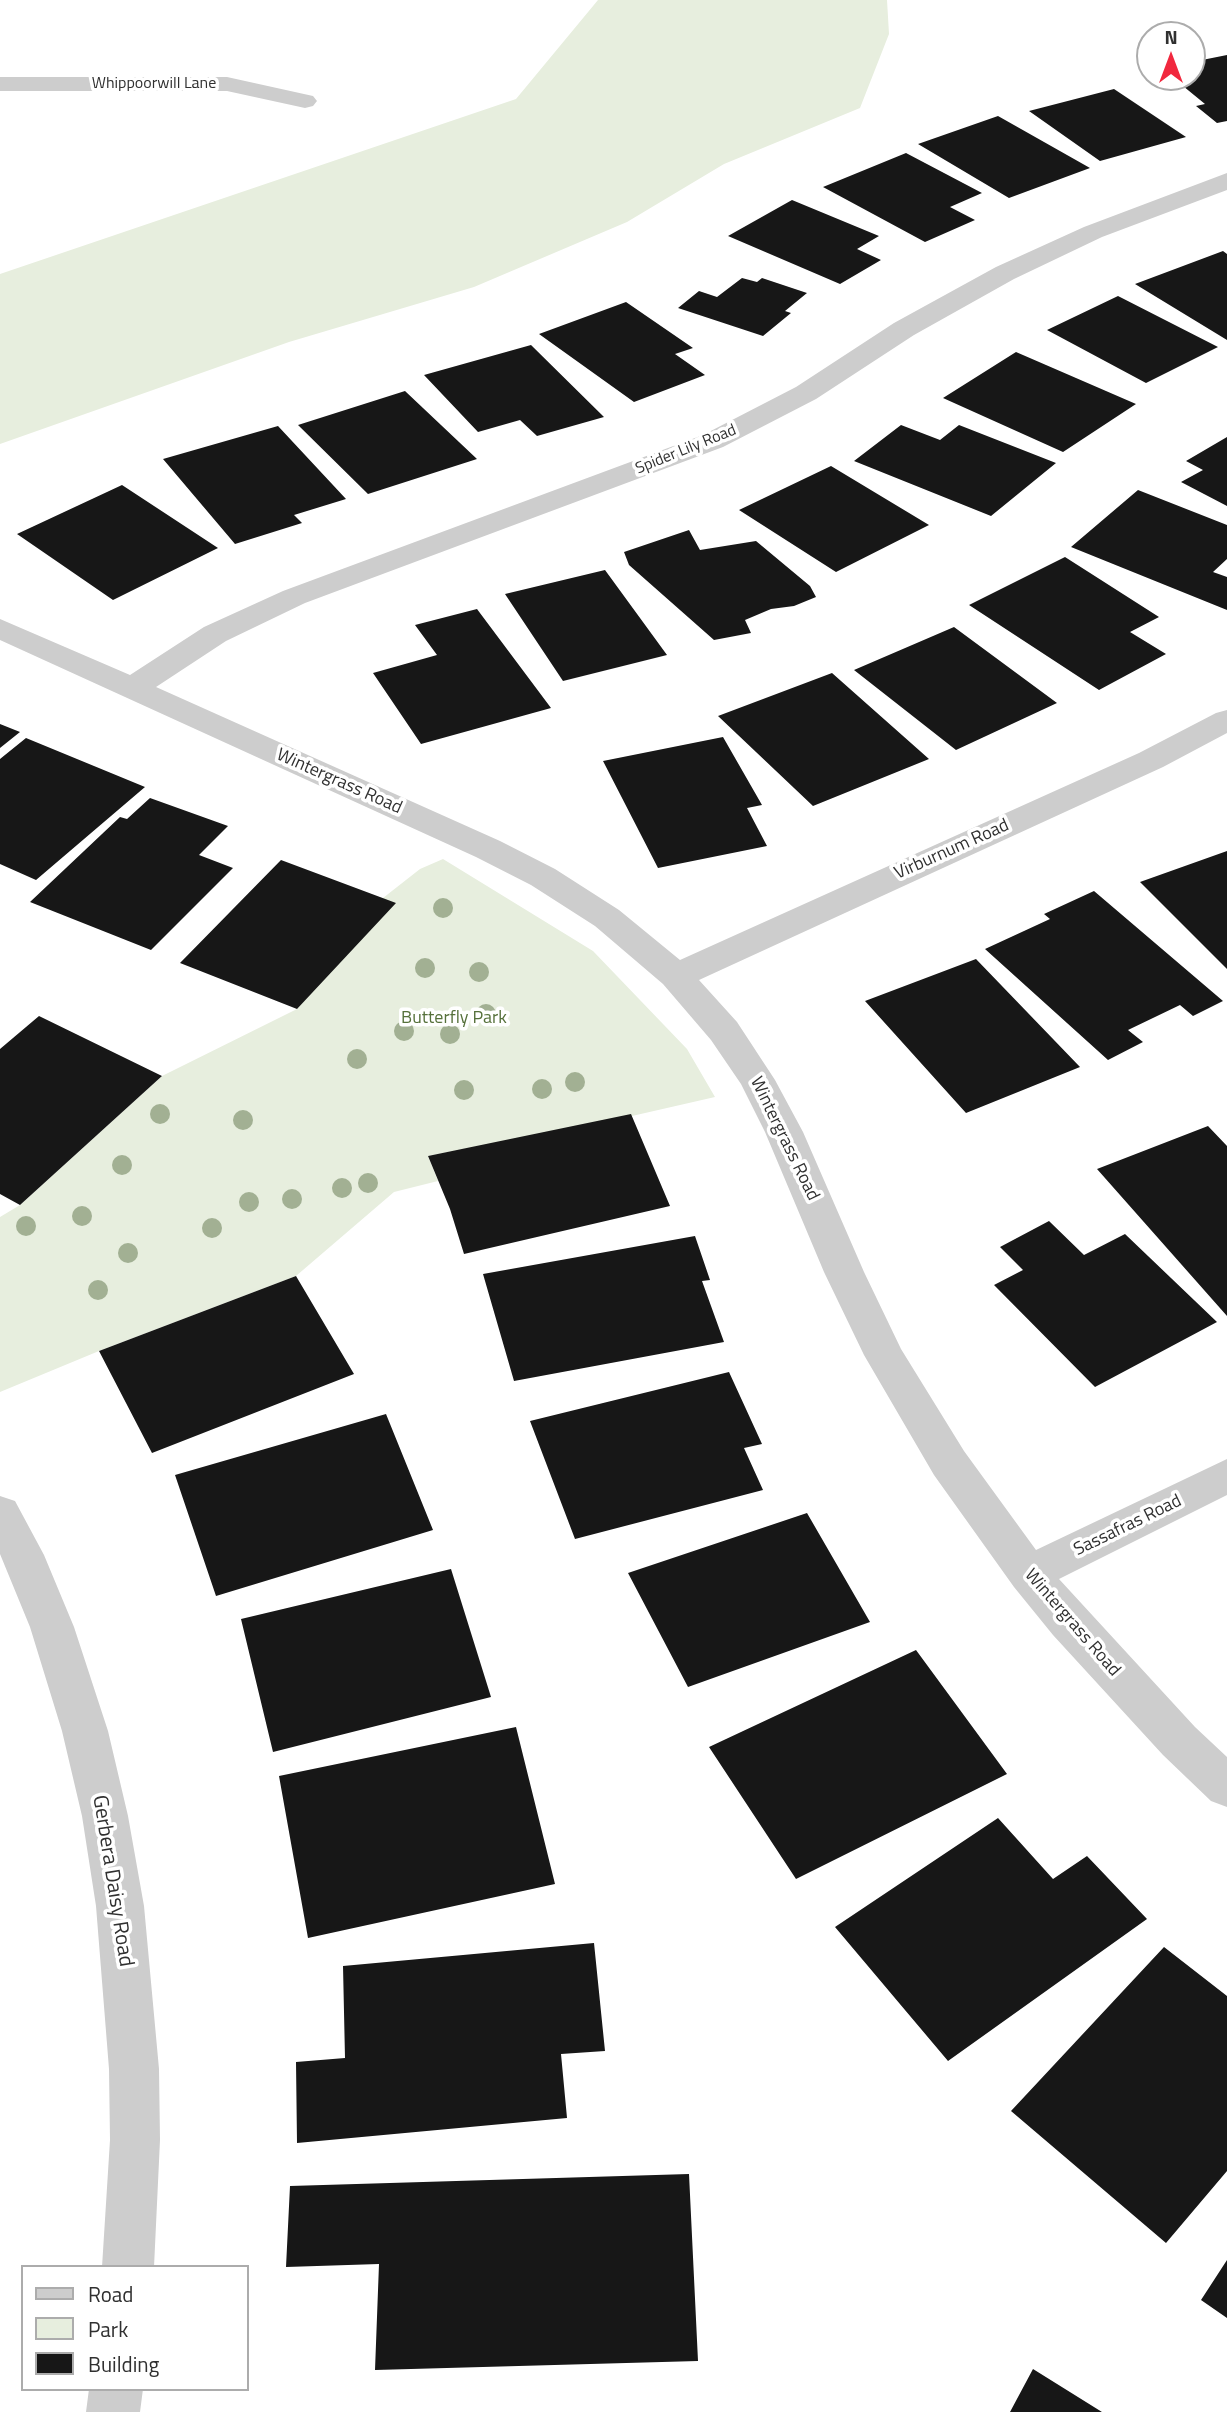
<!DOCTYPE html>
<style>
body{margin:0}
#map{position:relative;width:1227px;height:2412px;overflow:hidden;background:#fff;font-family:"Titillium Web",sans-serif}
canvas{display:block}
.legend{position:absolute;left:21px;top:2265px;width:228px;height:126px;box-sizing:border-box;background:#fff;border:2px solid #acacac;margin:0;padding:9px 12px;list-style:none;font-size:21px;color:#303030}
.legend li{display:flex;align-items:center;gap:14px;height:35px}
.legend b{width:35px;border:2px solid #acacac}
.north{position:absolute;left:1136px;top:21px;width:70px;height:70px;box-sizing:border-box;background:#fff;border:2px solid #acacac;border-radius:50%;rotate:0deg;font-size:19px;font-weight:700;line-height:28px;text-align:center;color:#303030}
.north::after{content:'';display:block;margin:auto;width:24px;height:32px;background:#f1283e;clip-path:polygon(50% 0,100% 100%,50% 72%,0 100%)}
</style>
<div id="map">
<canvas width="1227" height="2412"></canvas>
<ul class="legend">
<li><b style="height:9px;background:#cdcdcd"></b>Road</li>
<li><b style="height:19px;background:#e7eede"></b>Park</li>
<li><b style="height:19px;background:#171717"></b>Building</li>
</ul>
<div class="north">N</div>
</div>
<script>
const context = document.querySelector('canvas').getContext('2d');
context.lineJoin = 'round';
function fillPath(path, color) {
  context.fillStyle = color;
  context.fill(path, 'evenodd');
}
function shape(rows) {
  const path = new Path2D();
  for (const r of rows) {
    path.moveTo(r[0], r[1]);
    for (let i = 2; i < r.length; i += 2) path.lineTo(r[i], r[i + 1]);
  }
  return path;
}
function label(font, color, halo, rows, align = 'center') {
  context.font = font + ' "Titillium Web",sans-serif';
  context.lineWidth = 7;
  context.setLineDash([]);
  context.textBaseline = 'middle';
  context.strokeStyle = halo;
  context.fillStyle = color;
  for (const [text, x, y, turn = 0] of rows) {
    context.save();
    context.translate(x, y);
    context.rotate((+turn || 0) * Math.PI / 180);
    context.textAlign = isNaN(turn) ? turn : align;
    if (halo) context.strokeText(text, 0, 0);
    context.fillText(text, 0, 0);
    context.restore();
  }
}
fillPath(shape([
 [598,0,887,0,889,34,860,108,724,164,627,222,474,287,289,342,0,444,0,274,516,99],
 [443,859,593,951,687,1049,715,1097,632,1116,428,1156,438,1181,394,1192,296,1276,99,1351,0,1392,0,1217,20,1205,162,1076,297,1009,383,898,420,869]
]), '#e7eede');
fillPath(shape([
 [1227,55,1227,121,1217,123,1196,106,1205,104,1172,77,1192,77,1192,62],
 [1114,89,1186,137,1100,161,1029,111],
 [998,116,1090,168,1009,198,918,144],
 [906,153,982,193,950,207,975,220,925,242,823,187],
 [792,200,879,236,857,249,881,260,840,284,728,236],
 [1223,251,1227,254,1227,340,1135,284],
 [742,278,757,282,762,278,807,293,785,311,791,313,763,336,678,308,699,291,717,297],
 [1118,296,1218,347,1146,383,1047,330],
 [626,302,693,348,675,354,705,375,634,402,539,334],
 [531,345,604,417,537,436,520,420,478,432,424,375],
 [1016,352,1136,404,1063,452,943,398],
 [405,391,477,459,368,494,298,425],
 [901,425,940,440,959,425,1056,463,991,516,854,461],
 [278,426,346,499,294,515,302,523,235,544,163,459],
 [1227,437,1227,506,1181,482,1203,470,1186,461],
 [831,466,929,525,836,572,739,510],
 [122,485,218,548,113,600,17,534],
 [1138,490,1227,525,1227,559,1213,572,1227,577,1227,610,1071,547],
 [689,530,700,550,756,541,810,586,816,597,794,606,771,609,745,620,751,633,714,640,629,565,624,552],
 [1065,557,1159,617,1130,632,1166,654,1099,690,969,605],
 [605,570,667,655,563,681,505,594],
 [477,609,551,708,421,744,373,673,437,655,415,625],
 [954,627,1057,703,956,750,854,670],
 [832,673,929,759,813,806,718,716],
 [0,724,20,732,0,748],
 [723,737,762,805,747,808,767,846,658,868,603,761],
 [26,738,145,787,36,880,0,864,0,759],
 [150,798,228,826,199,855,233,868,151,950,30,902,120,817,127,819],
 [1227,851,1227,969,1140,882],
 [281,860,396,903,297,1009,180,963],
 [1094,891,1223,1001,1193,1016,1180,1005,1128,1030,1143,1042,1108,1060,985,949,1050,919,1044,914],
 [976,959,1080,1067,966,1113,865,1001],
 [39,1016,162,1076,20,1205,0,1194,0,1049],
 [631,1114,670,1206,464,1254,450,1209,428,1156],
 [1208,1126,1227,1146,1227,1316,1097,1169],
 [1049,1221,1084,1255,1125,1234,1217,1322,1095,1387,994,1285,1023,1270,1000,1247],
 [695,1236,710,1280,702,1281,724,1342,514,1381,483,1274],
 [296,1276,354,1374,152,1453,99,1351],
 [729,1372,762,1444,744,1448,763,1490,575,1539,530,1421],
 [386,1414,433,1530,216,1596,175,1475],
 [807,1513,870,1622,688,1687,628,1573],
 [451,1569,491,1697,273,1752,241,1619],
 [916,1650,1007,1774,796,1879,709,1747],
 [516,1727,555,1884,308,1938,279,1776],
 [998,1818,1053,1879,1087,1856,1147,1919,948,2061,835,1927],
 [594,1943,605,2051,561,2054,567,2118,297,2143,296,2062,345,2058,343,1966],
 [1164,1947,1227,1996,1227,2171,1166,2243,1011,2111],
 [689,2174,698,2361,375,2370,379,2264,286,2267,290,2186],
 [1227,2260,1227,2318,1201,2300],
 [1033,2369,1102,2412,1010,2412]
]), '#171717');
fillPath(shape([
 [0,77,227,77,313,96,317,101,313,106,305,108,227,91,0,91,0,77],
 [1227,173,1227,190,1102,237,1014,279,914,335,816,399,723,447,305,603,226,641,156,687,500,841,555,869,619,910,680,960,1139,753,1216,713,1227,710,1227,733,1163,767,699,980,737,1022,775,1080,803,1132,864,1272,901,1349,964,1451,1036,1550,1227,1459,1227,1495,1059,1579,1195,1727,1227,1757,1227,1807,1211,1801,1163,1755,1053,1635,1014,1587,934,1475,864,1355,824,1272,765,1132,741,1084,711,1040,663,984,595,926,531,885,476,857,0,640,0,619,130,675,204,627,283,591,703,435,796,387,894,323,996,267,1084,227,1227,173],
 [0,1496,15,1501,44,1555,74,1627,108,1731,128,1816,144,1906,159,2069,160,2140,154,2267,102,2267,110,2140,109,2069,96,1906,82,1816,62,1731,30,1627,0,1554,0,1496],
 [89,2389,143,2389,140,2412,86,2412,89,2389]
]), '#cdcdcd');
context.fillStyle = '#a2b093';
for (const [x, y] of [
 [443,908],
 [425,968],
 [479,972],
 [486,1014],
 [404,1031],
 [450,1034],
 [357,1059],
 [575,1082],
 [542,1089],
 [464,1090],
 [160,1114],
 [243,1120],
 [122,1165],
 [368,1183],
 [342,1188],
 [292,1199],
 [249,1202],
 [82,1216],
 [26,1226],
 [212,1228],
 [128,1253],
 [98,1290]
]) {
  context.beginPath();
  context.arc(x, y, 10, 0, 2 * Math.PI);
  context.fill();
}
label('16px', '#303030', '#fff', [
 ["Whippoorwill Lane",154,84],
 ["Spider Lily Road",686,450,-22]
]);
label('18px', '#303030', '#fff', [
 ["Wintergrass Road",339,782,24],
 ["Virburnum Road",952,850,-24],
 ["Wintergrass Road",784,1139,64],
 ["Sassafras Road",1128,1526,-26],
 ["Wintergrass Road",1072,1623,49]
]);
label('18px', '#55703a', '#fff', [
 ["Butterfly Park",454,1019]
]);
label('21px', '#303030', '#fff', [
 ["Gerbera Daisy Road",112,1881,81]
]);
</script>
